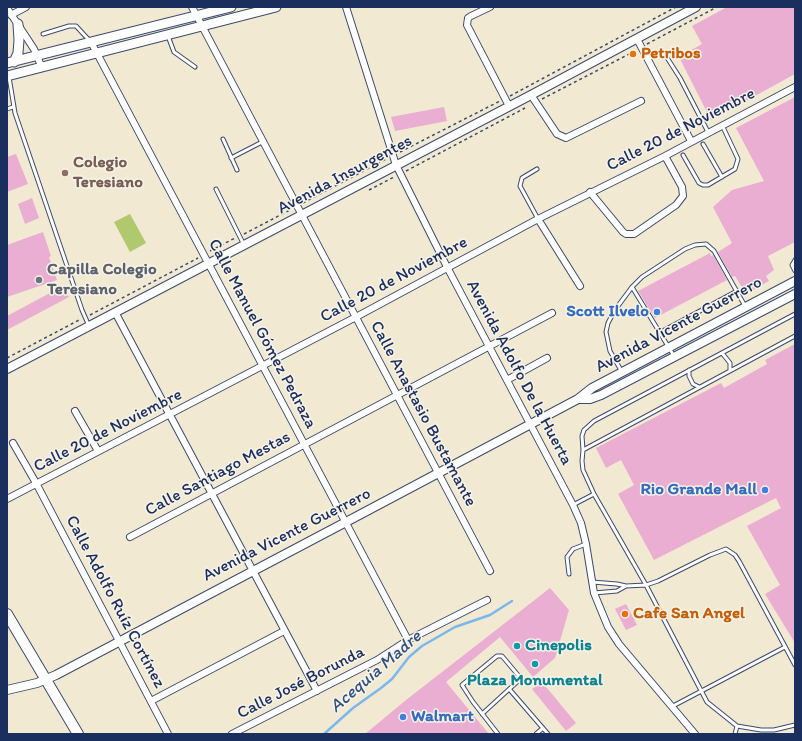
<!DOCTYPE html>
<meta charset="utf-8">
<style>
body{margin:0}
#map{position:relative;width:802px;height:741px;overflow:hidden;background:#f1e9d2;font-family:Itim,sans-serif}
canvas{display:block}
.frame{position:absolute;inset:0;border:8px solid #1b2f5e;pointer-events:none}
</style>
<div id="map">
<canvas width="802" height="741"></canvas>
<div class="frame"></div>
</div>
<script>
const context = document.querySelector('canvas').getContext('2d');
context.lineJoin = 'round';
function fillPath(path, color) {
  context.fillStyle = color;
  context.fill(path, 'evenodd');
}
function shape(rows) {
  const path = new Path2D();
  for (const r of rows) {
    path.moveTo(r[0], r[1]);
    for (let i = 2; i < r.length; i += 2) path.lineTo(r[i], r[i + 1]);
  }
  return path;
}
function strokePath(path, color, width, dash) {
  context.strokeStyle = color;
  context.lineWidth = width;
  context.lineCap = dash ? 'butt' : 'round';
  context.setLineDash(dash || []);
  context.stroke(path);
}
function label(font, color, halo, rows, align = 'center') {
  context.font = font + ' Itim,sans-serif';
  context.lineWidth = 3;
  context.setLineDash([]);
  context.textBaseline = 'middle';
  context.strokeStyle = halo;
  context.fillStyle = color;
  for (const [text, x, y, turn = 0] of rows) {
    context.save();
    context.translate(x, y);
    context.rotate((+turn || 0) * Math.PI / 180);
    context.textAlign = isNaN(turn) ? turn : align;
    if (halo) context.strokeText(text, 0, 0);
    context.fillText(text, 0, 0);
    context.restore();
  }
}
fillPath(shape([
 [130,214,146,243,130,252,114,222]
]), '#b1c96e');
strokePath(shape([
 [324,734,353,708,381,688,392,679,409,657,422,646,455,627,490,615,512,601]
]), '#79b8ed', 2.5);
fillPath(shape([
 [727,7,795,7,795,74,711,120,679,57,702,44,692,26],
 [795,97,795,242,768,256,774,270,766,276,769,281,746,294,735,276,732,277,718,252,732,243,713,207,732,190,764,181,736,128],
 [444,107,447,121,395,131,391,117],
 [16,154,28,184,7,192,7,157],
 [32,198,39,218,25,224,18,204],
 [43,232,51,256,49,257,57,280,7,297,7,245],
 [710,253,711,256,713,255,727,280,655,318,638,291],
 [63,286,69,297,7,330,7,316],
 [795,344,795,643,765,594,780,585,747,526,781,508,776,498,654,560,618,494,634,485,621,460,606,468,596,448,721,383,724,388,767,364,765,360],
 [550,588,569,610,555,658,533,677,500,637,446,682,489,734,365,734,406,700],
 [626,604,637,625,626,630,615,609],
 [542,682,576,723,566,731,532,689]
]), '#eaaed3');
const service = shape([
 [43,34,69,26,76,26,89,40],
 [168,36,174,52,195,67],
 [649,58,664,53,680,78,708,132],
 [9,77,15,113,82,310,89,326],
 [7,109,13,107],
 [223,139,237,170],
 [703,144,722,177],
 [683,155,699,183,703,185,708,185,735,169,738,159,722,125],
 [231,158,264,141],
 [537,169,522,178,520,186,538,219],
 [216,189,244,245],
 [795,260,792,265,795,271],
 [795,314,594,421,584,430,582,436,583,450,582,461,583,470,594,494,646,585,707,702,737,726,761,730,774,730,795,725],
 [659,333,737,291],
 [722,353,730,363,730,370],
 [674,356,632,287,642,277,685,249,695,245,706,244,714,251,745,306],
 [689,370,689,376,693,384,699,387],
 [622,372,610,351,606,332,608,323,615,310,632,287],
 [583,450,795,336],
 [573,505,594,494],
 [569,574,567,557,573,549,586,544],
 [592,582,617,584,626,586,646,585,658,581,710,555,726,549,735,555,739,561,795,665],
 [594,593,617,591,626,586],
 [510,690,548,734],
 [673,706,785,647],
 [482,714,517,682,518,675,502,656,497,656,462,685,473,702,498,734],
 [536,734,543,728],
 [735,734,737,726]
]);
const minor = shape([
 [192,7,490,571],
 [346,7,396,165,447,267,573,505,581,523,586,544,594,593,608,627,619,644,695,734],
 [490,7,471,16,468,18,467,25,509,106],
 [7,8,34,49,42,68],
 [11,15,26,7],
 [637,39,691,141],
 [91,42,408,640],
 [531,95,557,134,566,138,641,101],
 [590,192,623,232,626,234,634,234,676,205,683,196,682,187,665,156],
 [538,219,580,286],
 [115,312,317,691],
 [507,380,547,358],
 [75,411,98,451],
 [13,443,36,483,168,734],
 [7,499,356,317,538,219,665,156,795,87],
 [130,537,552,313],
 [151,701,284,631],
 [232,734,377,660,408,640,487,600]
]);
const tertiary = shape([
 [7,369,531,95,696,7],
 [578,399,590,399,601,395,795,294],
 [7,690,37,683,56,675,346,522,578,399,592,388,795,281]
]);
const secondary = shape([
 [14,62,18,53,19,40,18,24],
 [7,63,231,7],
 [7,76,276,7]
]);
const primary = shape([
 [7,614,78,734]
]);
strokePath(service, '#3b4b6f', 5);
strokePath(minor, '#3b4b6f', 8);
strokePath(tertiary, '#3b4b6f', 10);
strokePath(secondary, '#3b4b6f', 11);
strokePath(primary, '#3b4b6f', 12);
strokePath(shape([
 [647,44,717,7],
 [510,96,676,7],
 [542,99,635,51],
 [400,152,500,101],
 [406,171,525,108],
 [369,190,394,177],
 [303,203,388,158],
 [244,234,290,210],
 [210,251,235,238],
 [90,315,198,258],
 [7,358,81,319]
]), '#3b4b6f', 1.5, [3, 3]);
strokePath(service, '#fff', 3);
strokePath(minor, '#fff', 6);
strokePath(tertiary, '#fff', 8);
strokePath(secondary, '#fff', 9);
strokePath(primary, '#fff', 10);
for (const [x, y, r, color] of [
 [633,54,4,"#e8710a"],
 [65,173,4,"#8d6e63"],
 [39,280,4,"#6b7280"],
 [657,312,4,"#3f7fe0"],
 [765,490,4,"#3f7fe0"],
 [625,614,4,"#e8710a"],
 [517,646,4,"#0f9aa8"],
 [535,664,4,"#0f9aa8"],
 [403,717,4,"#3f7fe0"]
]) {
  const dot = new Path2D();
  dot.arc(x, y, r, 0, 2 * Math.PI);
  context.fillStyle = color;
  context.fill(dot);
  strokePath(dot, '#f7f3e8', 1.5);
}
label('bold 17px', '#c56008', '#f7f3e8', [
 ["Petribos",641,54],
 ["Cafe San Angel",633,614]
], 'left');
label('17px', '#1b2f5e', '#f7f3e8', [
 ["Calle 20 de Noviembre",681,130,-27],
 ["Avenida Insurgentes",345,175,-28],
 ["Calle 20 de Noviembre",394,280,-28],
 ["Avenida Vicente Guerrero",679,325,-28],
 ["Calle Manuel Gómez Pedraza",262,334,62],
 ["Avenida Adolfo De la Huerta",519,373,62],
 ["Calle Anastasio Bustamante",423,414,62],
 ["Calle 20 de Noviembre",108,431,-27],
 ["Calle Santiago Mestas",218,474,-28],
 ["Avenida Vicente Guerrero",287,535,-27],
 ["Calle Adolfo Ruíz Cortínez",115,602,62],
 ["Calle José Borunda",301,683,-27]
]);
label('bold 17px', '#785e54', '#f7f3e8', [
 ["Colegio",73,163],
 ["Teresiano",73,183]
], 'left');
label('bold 17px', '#5b616d', '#f7f3e8', [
 ["Capilla Colegio",47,270],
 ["Teresiano",47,290]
], 'left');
label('bold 17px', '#366cbe', '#f7f3e8', [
 ["Scott Ilvelo",649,312],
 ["Rio Grande Mall",757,490],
 ["Walmart",411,717,"left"]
], 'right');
label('bold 17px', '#0d838f', '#f7f3e8', [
 ["Cinepolis",525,646],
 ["Plaza Monumental",535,681,"center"]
], 'left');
label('italic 18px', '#325182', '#f7f3e8', [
 ["Acequia Madre",376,672,-41]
]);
</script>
